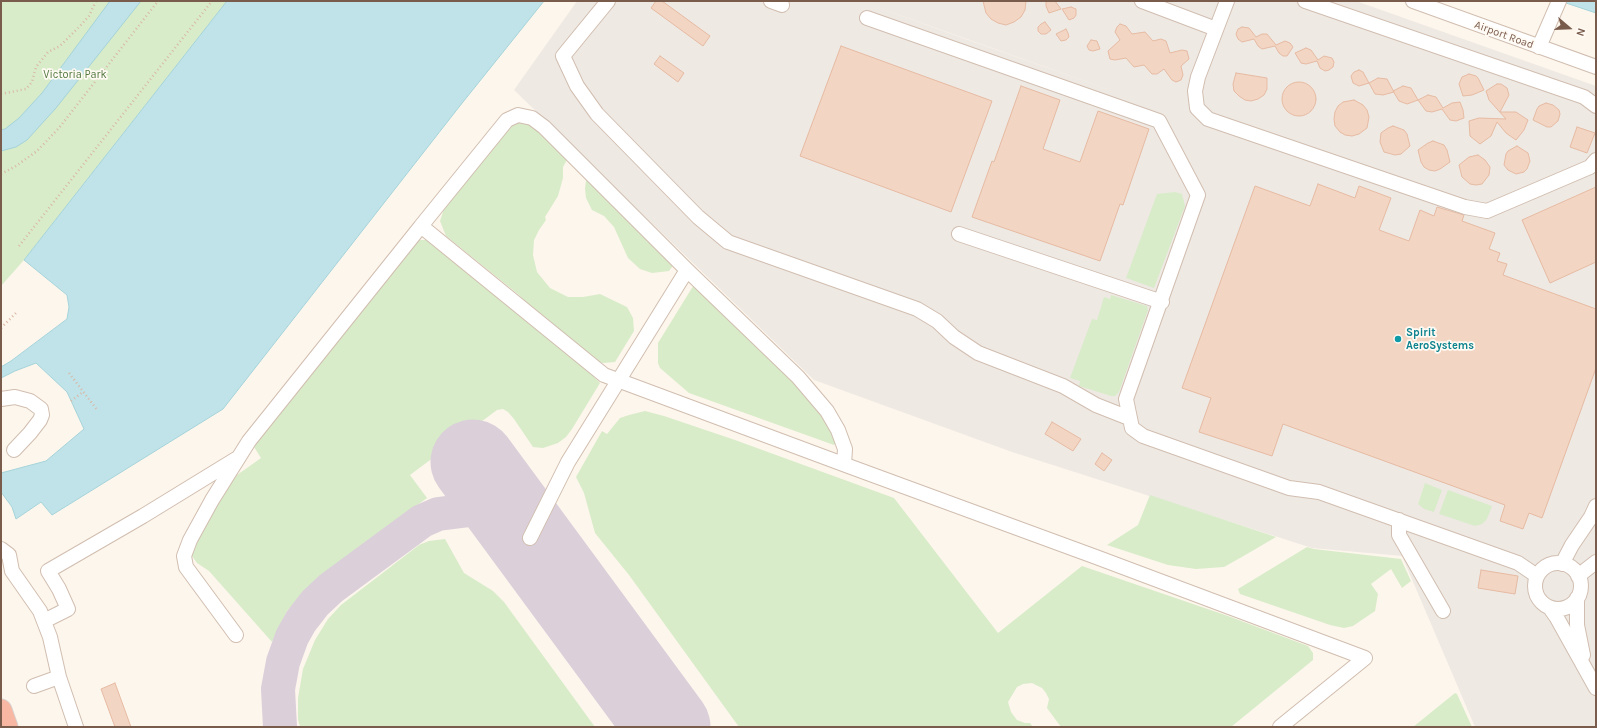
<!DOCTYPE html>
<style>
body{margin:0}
#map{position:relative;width:1597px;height:728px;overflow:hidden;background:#fdf6ec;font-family:Karla,sans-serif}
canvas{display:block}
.frame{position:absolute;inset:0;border:2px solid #7a5c4d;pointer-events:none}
.north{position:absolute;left:1549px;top:8px;width:40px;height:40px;-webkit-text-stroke:3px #fffaf3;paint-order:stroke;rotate:109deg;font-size:11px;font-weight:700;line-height:16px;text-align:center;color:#7a5c4d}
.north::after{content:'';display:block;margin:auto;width:14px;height:18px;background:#7a5c4d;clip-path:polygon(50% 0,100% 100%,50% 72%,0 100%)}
</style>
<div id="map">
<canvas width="1597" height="728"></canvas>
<div class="frame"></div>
<div class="north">N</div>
</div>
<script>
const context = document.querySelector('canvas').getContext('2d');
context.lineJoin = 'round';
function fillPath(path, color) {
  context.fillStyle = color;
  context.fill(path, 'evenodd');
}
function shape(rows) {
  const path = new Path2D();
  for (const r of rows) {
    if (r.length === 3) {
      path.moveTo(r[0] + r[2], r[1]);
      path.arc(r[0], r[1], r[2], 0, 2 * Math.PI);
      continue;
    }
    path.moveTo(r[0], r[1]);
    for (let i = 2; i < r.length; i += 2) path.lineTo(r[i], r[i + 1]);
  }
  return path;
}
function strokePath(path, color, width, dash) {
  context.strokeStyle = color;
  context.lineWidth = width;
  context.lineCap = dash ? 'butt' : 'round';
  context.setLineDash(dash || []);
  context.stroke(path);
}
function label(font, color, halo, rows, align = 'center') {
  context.font = font + ' Karla,sans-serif';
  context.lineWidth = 3.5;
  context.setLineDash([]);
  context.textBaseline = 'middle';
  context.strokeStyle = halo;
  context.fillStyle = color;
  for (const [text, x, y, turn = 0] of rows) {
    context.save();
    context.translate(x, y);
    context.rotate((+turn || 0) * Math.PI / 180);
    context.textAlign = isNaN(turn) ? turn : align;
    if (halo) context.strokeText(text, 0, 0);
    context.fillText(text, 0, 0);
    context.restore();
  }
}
fillPath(shape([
 [577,1,1356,1,1596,86,1596,727,1475,727,1402,556,1312,548,1012,452,814,380,514,90],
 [863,2,1141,101,960,37]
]), '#efe9e4');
fillPath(shape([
 [1,1,227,1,24,260,1,286],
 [512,121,534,123,568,158,563,167,563,178,558,196,545,217,546,220,539,230,534,240,533,255,537,272,550,288,568,297,583,297,600,294,627,307,633,318,634,331,615,362,603,363,596,361,533,310,519,295,446,236,440,221,444,209],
 [587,174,675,263,669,271,652,273,640,269,628,258,614,227,604,216,592,210,586,198,585,188],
 [1175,192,1182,194,1185,206,1154,288,1126,278,1157,194],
 [417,240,429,240,574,357,600,383,572,429,566,437,558,443,543,448,533,447,514,419,508,412,503,409,497,410,410,475,427,498,320,576,287,611,272,642,209,571,197,563,192,556,192,547,230,480,261,458,254,447,261,435],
 [695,283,803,387,838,440,834,445,689,393,660,368,658,363,658,343],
 [1111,295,1147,306,1148,310,1119,392,1115,396,1111,396,1079,386,1080,381,1070,378,1092,319,1097,320,1104,297,1110,299],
 [645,411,664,416,735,440,894,498,998,633,1082,566,1228,616,1308,646,1313,653,1313,660,1231,727,1061,727,1047,708,1049,699,1046,693,1042,688,1032,683,1023,684,1017,687,1008,702,1011,712,1017,720,1025,723,1030,723,1033,727,739,727,629,575,595,533,584,493,576,477,602,431,607,434,620,418,629,415],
 [1425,483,1442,490,1434,512,1424,509,1418,504],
 [1448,490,1492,506,1487,519,1482,524,1475,526,1439,514],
 [1150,495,1276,537,1247,554,1224,567,1196,569,1168,565,1107,545,1138,525],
 [445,539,464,573,493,591,504,602,595,727,300,727,298,719,298,698,303,669,315,640,328,619,341,605,419,545,429,541],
 [1307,547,1314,549,1401,559,1411,581,1402,588,1391,569,1371,584,1378,594,1375,611,1353,626,1344,628,1330,625,1240,594,1238,589],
 [1455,693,1457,694,1472,727,1413,727]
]), '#d8ecc9');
const water = shape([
 [110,1,141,1,56,108,27,140,16,147,1,151,1,130,5,129,19,118,42,93,110,1],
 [227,1,544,1,459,107,223,409,52,515,41,502,16,519,12,507,1,492,1,473,46,461,84,429,67,392,36,363,15,371,1,378,1,367,11,361,67,319,69,307,67,295,24,260,227,1],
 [1558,1,1596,1,1596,13,1563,2,1558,1]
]);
fillPath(water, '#bfe3e8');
strokePath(water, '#a5d3da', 1);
strokePath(shape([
 [280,727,278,689,283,662,292,637,301,621,315,603,331,588,422,521,438,514,470,510,490,514,509,522,530,538]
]), '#dbcfda', 34);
strokePath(shape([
 [473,462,668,727]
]), '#dbcfda', 85);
const building = shape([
 [656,1,662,1,710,36,703,46,651,8,656,1],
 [983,1,1026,1,1025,10,1021,17,1014,22,1006,25,998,23,991,19,986,13,983,1],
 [1046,1,1055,1,1061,9,1049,13,1046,6,1046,1],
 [1071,7,1076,9,1076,15,1074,18,1069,20,1062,9,1071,7],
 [1045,22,1051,30,1046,34,1041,34,1038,31,1038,27,1041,24,1045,22],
 [1120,24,1126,26,1132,34,1145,32,1153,41,1161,39,1166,41,1170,53,1182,50,1187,51,1189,59,1181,66,1183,75,1181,80,1176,82,1172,80,1164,69,1157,74,1152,74,1144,65,1134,67,1126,58,1115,60,1110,59,1108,51,1120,40,1115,32,1117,27,1120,24],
 [1242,27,1249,28,1256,37,1262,34,1267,34,1276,45,1285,41,1290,43,1293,47,1287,56,1283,56,1279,53,1275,46,1262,49,1258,46,1254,39,1242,42,1238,39,1236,34,1238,29,1242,27],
 [1066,29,1068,33,1069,37,1066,40,1061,41,1056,34,1066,29],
 [1091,40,1097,41,1100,49,1093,51,1089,50,1087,46,1091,40],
 [841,46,992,101,951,212,800,156,841,46],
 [1306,48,1311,50,1318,60,1324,56,1332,58,1334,62,1333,67,1329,70,1325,71,1320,68,1317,61,1306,64,1301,63,1295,53,1306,48],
 [660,56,684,73,678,82,654,64,660,56],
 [1359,70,1363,72,1369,83,1359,86,1353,83,1351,76,1354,72,1359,70],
 [1236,73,1267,78,1267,89,1264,95,1258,99,1251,101,1245,100,1239,96,1234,91,1233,84,1236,73],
 [1469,74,1476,76,1478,78,1484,90,1472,95,1463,96,1459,84,1462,77,1469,74],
 [1378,78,1387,79,1394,92,1383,95,1375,94,1369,83,1378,78],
 [1299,99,17],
 [1497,84,1501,84,1507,88,1509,95,1500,112,1516,112,1528,120,1524,130,1516,140,1506,133,1497,122,1491,136,1480,144,1470,136,1469,121,1479,118,1506,119,1489,100,1486,91,1497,84],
 [1021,86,1060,100,1043,149,1080,162,1098,111,1149,129,1123,205,1120,204,1100,261,972,217,992,161,994,162,1021,86],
 [1403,86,1411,88,1418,100,1407,104,1399,101,1393,91,1403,86],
 [1428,95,1436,97,1443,108,1452,103,1460,102,1463,110,1464,118,1456,121,1450,120,1442,109,1432,112,1426,111,1418,100,1428,95],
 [1354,100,1363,105,1367,110,1369,117,1367,128,1359,134,1352,136,1345,135,1340,132,1335,126,1334,119,1335,112,1338,106,1343,102,1354,100],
 [1546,103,1553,105,1559,110,1560,114,1558,121,1551,127,1547,127,1533,120,1537,109,1539,106,1546,103],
 [1393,126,1404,130,1407,134,1410,146,1401,154,1395,155,1384,152,1380,142,1381,133,1388,128,1393,126],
 [1577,127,1595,133,1587,153,1570,147,1577,127],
 [1433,141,1444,145,1447,150,1450,162,1440,169,1435,171,1429,170,1424,167,1421,162,1418,150,1428,143,1433,141],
 [1517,146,1528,153,1530,161,1527,169,1524,172,1516,174,1508,170,1504,165,1506,154,1508,151,1517,146],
 [1478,155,1485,160,1490,167,1489,175,1482,184,1476,185,1470,184,1462,177,1459,165,1469,157,1478,155],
 [1318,184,1355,198,1359,186,1391,198,1379,230,1409,241,1420,210,1434,216,1437,207,1464,215,1462,221,1495,233,1489,249,1500,253,1497,261,1507,264,1503,275,1596,309,1596,368,1542,518,1529,513,1523,529,1500,521,1505,505,1283,424,1272,456,1199,432,1211,398,1182,388,1255,186,1310,206,1318,184],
 [1596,187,1596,262,1550,283,1522,220,1596,187],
 [1052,422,1081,439,1073,451,1045,434,1052,422],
 [1102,453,1112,460,1104,471,1095,464,1102,453],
 [1481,570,1518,576,1515,594,1478,588,1481,570],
 [115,683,131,727,115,727,101,689,115,683]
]);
fillPath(building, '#f3d5c3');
strokePath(building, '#e6bba3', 1);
const minor = shape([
 [608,1,563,56,577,86,597,114,698,217,728,242,917,309,937,321,954,337,978,353,1063,386,1096,405,1129,418],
 [771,1,782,5],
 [1142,1,1216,29],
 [1227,1,1198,77,1195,91,1197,108,1208,119,1465,207,1487,211,1590,167,1596,160],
 [1305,1,1584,97,1596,106],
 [1413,1,1596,67],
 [867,18,1159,121,1198,195,1126,399,1132,428,1143,436,1289,488,1319,492,1518,563,1537,576],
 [1539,47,1559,1],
 [959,234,1162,302],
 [1,399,15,397,30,401,41,409,42,415,40,420,30,433,14,450],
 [844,464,845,449,838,430,827,411,798,377,687,270,544,127,532,118,518,115,507,120,421,226,604,375,851,467,1096,557,1365,658,1280,727],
 [1399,520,1399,535,1443,611],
 [530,538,568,462,687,270],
 [1,549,9,555,12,571,40,611,50,637,59,677,76,727],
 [1558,586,23],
 [1562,564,1572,545,1591,517,1596,506],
 [1578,576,1596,562],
 [1577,598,1577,625,1583,655],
 [1550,608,1557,618,1596,688],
 [44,621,68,609,59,589,48,571,143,516,236,459],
 [236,635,186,567,184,556,190,540,212,500,249,441,421,226],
 [34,686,59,677]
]);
const highway = shape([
 [1,710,7,727]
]);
strokePath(minor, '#d1beb0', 16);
strokePath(highway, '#dad1cd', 23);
strokePath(shape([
 [1,94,26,89,32,82,36,67,48,52,60,46,80,26,89,16,96,1],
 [1,174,16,166,37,151,59,128,158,1],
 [19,246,212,1],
 [1,328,17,312],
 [69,373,98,411],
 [71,401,83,392]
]), '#d9b8a5', 2.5, [1, 3]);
strokePath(minor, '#fff', 14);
strokePath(highway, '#f7b7a3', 21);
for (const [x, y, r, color] of [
 [1398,339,4,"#0f9aa8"]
]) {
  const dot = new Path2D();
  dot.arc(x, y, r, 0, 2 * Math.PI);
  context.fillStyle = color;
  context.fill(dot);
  strokePath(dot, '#fffaf3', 1.5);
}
label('11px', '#7a5c4d', '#fffaf3', [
 ["Airport Road",1504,35,20]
]);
label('11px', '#537a41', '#fffaf3', [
 ["Victoria Park",75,75]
]);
label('bold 11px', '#0d838f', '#fffaf3', [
 ["Spirit",1406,333],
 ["AeroSystems",1406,346]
], 'left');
</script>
